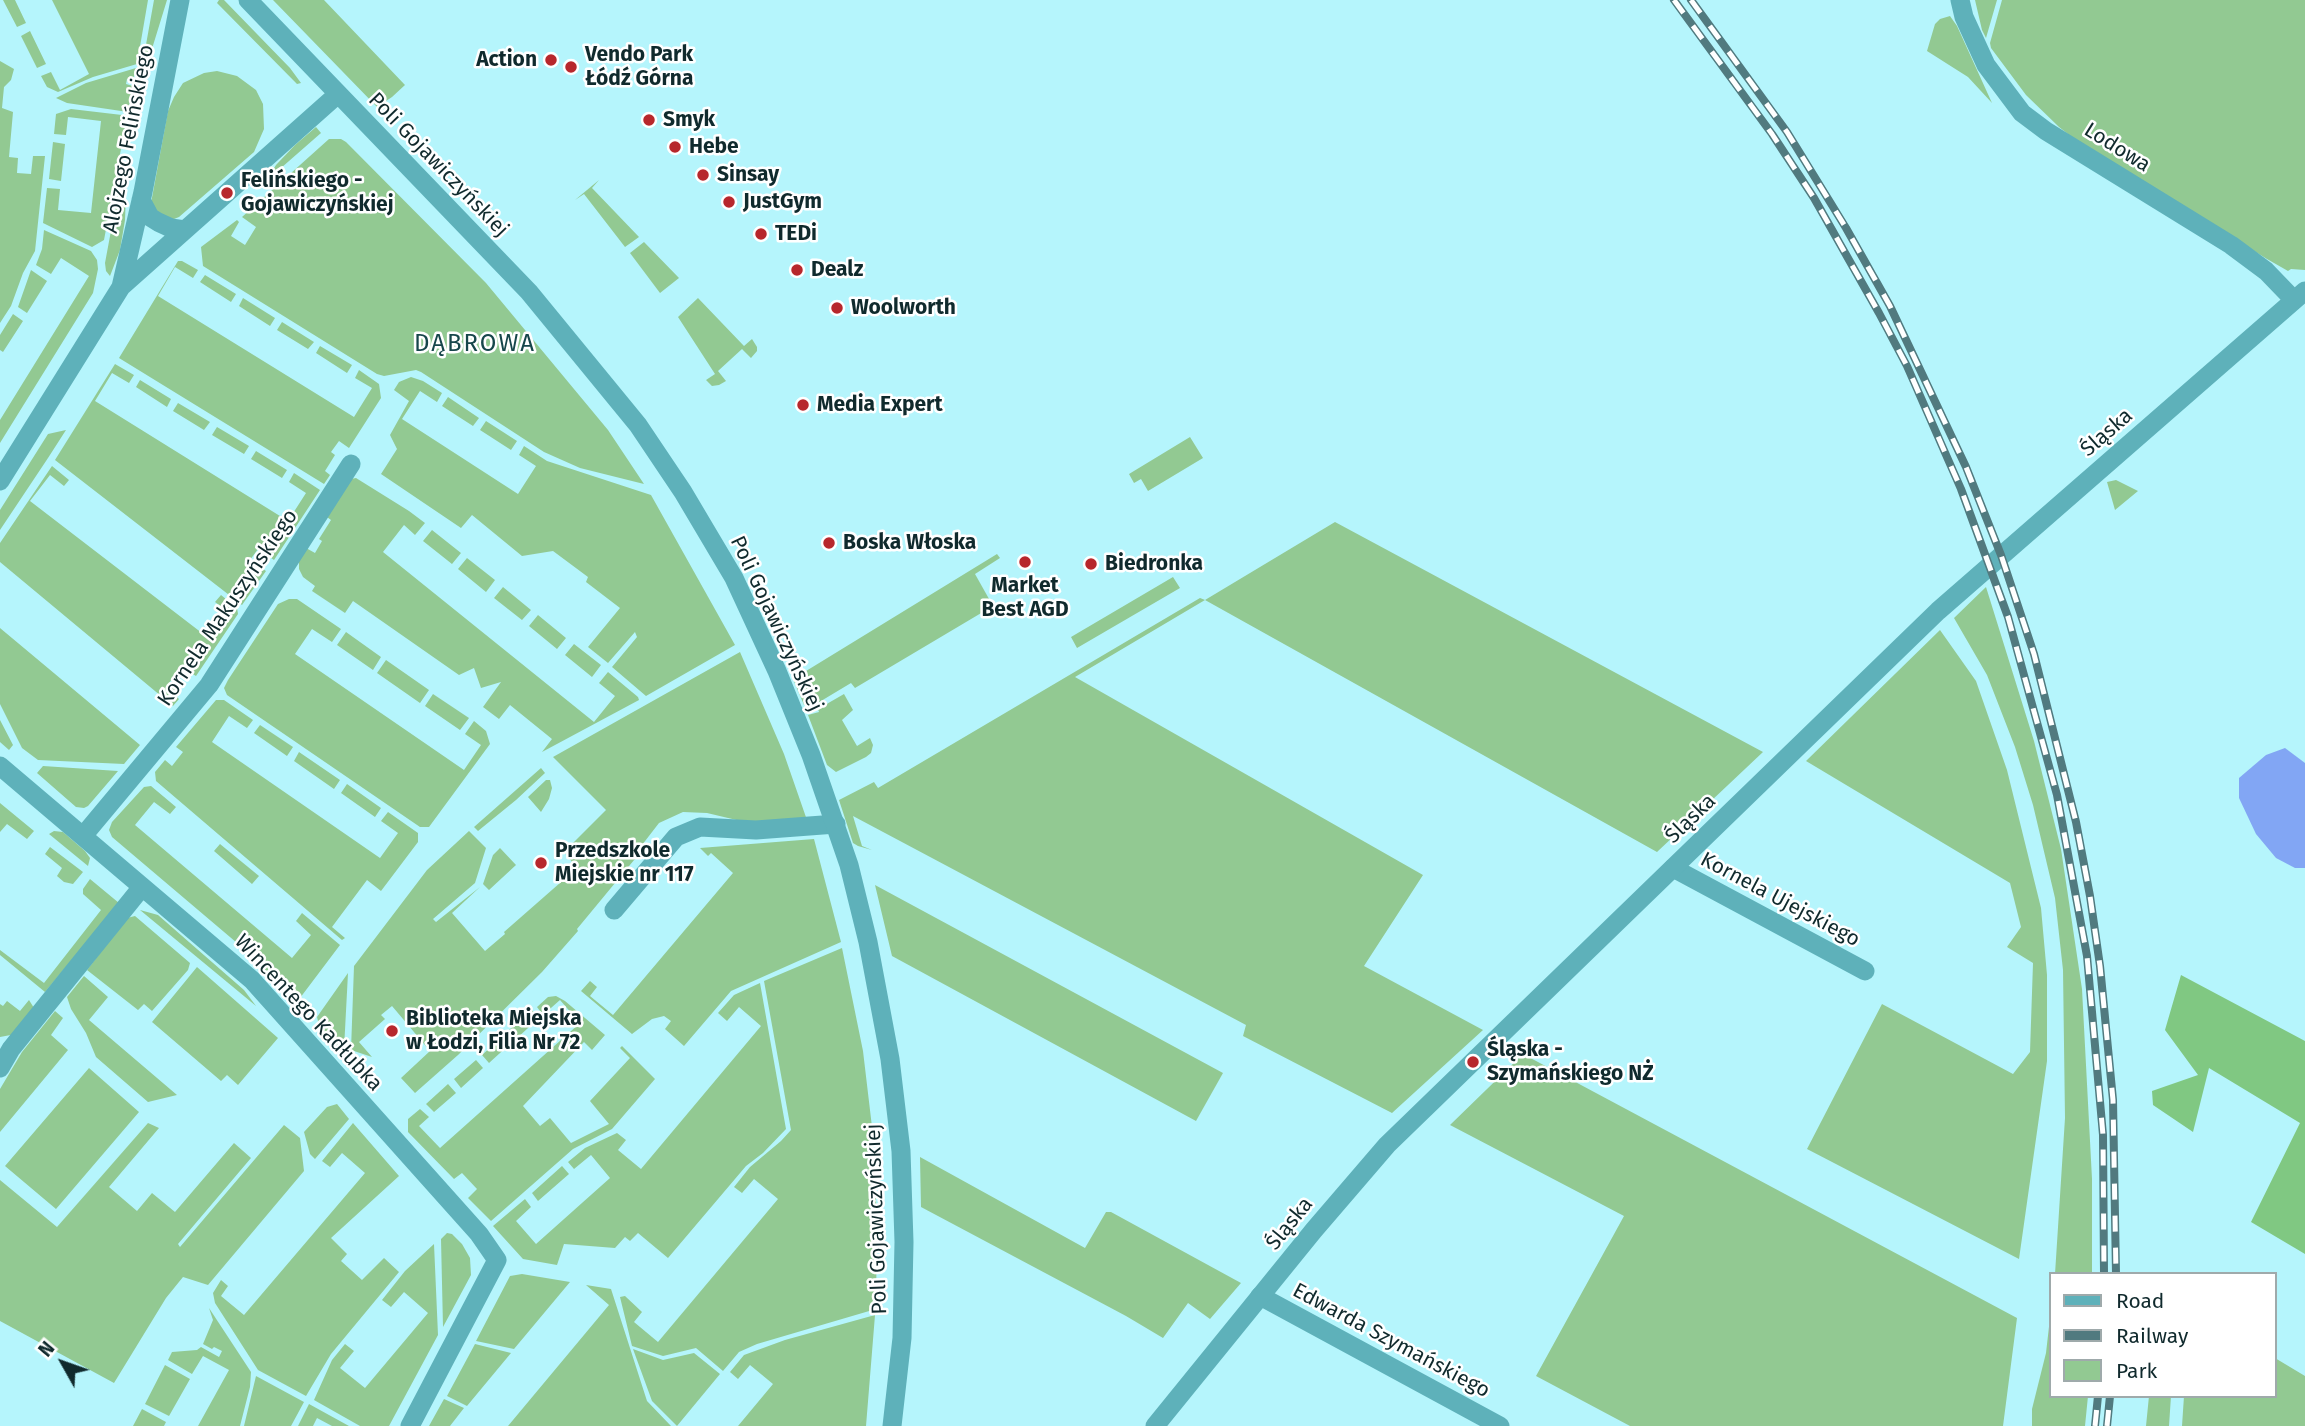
<!DOCTYPE html>
<meta charset="utf-8">
<style>
body{margin:0}
#map{position:relative;width:2305px;height:1426px;overflow:hidden;background:#b5f5fc;font-family:"Fira Sans",sans-serif}
canvas{display:block}
.legend{position:absolute;left:2049px;top:1272px;width:228px;height:126px;box-sizing:border-box;background:#fff;border:2px solid #9faaab;margin:0;padding:9px 12px;list-style:none;font-size:21px;color:#102a2d}
.legend li{display:flex;align-items:center;gap:14px;height:35px}
.legend b{width:35px;border:2px solid #9faaab}
.north{position:absolute;left:28px;top:1328px;width:70px;height:70px;-webkit-text-stroke:5px #fff;paint-order:stroke;rotate:310deg;font-size:19px;font-weight:700;line-height:28px;text-align:center;color:#102a2d}
.north::after{content:'';display:block;margin:auto;width:24px;height:32px;background:#102a2d;clip-path:polygon(50% 0,100% 100%,50% 72%,0 100%)}
</style>
<div id="map">
<canvas width="2305" height="1426"></canvas>
<ul class="legend">
<li><b style="height:9px;background:#5eb1ba"></b>Road</li>
<li><b style="height:9px;background:#517a7f"></b>Railway</li>
<li><b style="height:19px;background:#92c992"></b>Park</li>
</ul>
<div class="north">N</div>
</div>
<script>
const context = document.querySelector('canvas').getContext('2d');
context.lineJoin = 'round';
function fillPath(path, color) {
  context.fillStyle = color;
  context.fill(path, 'evenodd');
}
function shape(rows) {
  const path = new Path2D();
  for (const r of rows) {
    path.moveTo(r[0], r[1]);
    for (let i = 2; i < r.length; i += 2) path.lineTo(r[i], r[i + 1]);
  }
  return path;
}
function strokePath(path, color, width, dash) {
  context.strokeStyle = color;
  context.lineWidth = width;
  context.lineCap = dash ? 'butt' : 'round';
  context.setLineDash(dash || []);
  context.stroke(path);
}
function label(font, color, halo, rows, align = 'center') {
  context.font = font + ' "Fira Sans",sans-serif';
  context.lineWidth = 5;
  context.setLineDash([]);
  context.textBaseline = 'middle';
  context.strokeStyle = halo;
  context.fillStyle = color;
  for (const [text, x, y, turn = 0] of rows) {
    context.save();
    context.translate(x, y);
    context.rotate((+turn || 0) * Math.PI / 180);
    context.textAlign = isNaN(turn) ? turn : align;
    if (halo) context.strokeText(text, 0, 0);
    context.fillText(text, 0, 0);
    context.restore();
  }
}
fillPath(shape([
 [3,0,15,0,26,23,17,27],
 [52,0,148,0,137,64,93,77,58,92,47,87,41,76,51,72,60,90,89,74],
 [154,0,167,0,143,78,140,78],
 [219,0,224,0,290,68,301,83,297,84,217,3],
 [273,0,324,0,405,85,392,97,377,107],
 [1975,0,1997,0,1986,38,1982,30],
 [2002,0,2305,0,2305,270,2291,269,2288,271,2267,259,2077,141,2059,127,2026,95,1991,48,1990,43],
 [1950,16,1957,26,1992,103,1968,77,1927,51,1935,24,1940,19],
 [30,31,46,64,37,68,21,36],
 [0,61,14,69,11,80,4,87,2,108,13,112,9,157,18,158,17,173,31,174,33,156,45,156,35,251,23,273,11,306,0,323],
 [136,68,133,80,127,79,126,84,133,86,128,112,67,103,56,98,86,83],
 [217,71,237,76,256,90,263,104,264,129,254,152,179,217,169,221,157,214,151,203,168,111,174,97,183,83,204,73],
 [71,109,122,115,126,122,104,240,92,247,43,223,47,188,60,189,58,210,91,213,101,121,68,117,66,135,54,134,56,114],
 [316,127,321,133,265,182,276,165,295,145],
 [329,139,341,139,346,142,486,283,608,430,644,484,580,468,544,452,421,372,416,370,384,376,377,374,203,266,201,247,237,220,239,222,231,236,245,245,256,227,242,217],
 [53,142,65,144,61,181,49,179],
 [123,166,127,167,125,220,120,250,110,276,106,271,105,263],
 [599,180,592,188,639,237,625,247,584,194,575,200],
 [44,230,91,251,97,260,98,269,93,293,0,443,0,420,89,276,61,258,51,274,36,265,42,249],
 [644,242,679,278,660,293,630,253],
 [178,261,182,261,198,270,193,278,175,267,158,296,354,417,372,388,355,378,359,370,379,384,381,398,349,448,339,441,331,452,335,455,325,471,330,475,324,484,119,358],
 [31,270,47,281,27,313,18,307],
 [205,275,236,294,231,302,200,282],
 [243,298,275,318,270,326,239,306],
 [698,298,744,346,752,339,757,347,757,351,751,358,742,349,718,371,726,381,719,385,712,386,706,380,715,374,678,317],
 [13,314,23,321,3,352,0,350,0,335],
 [282,322,314,342,308,349,277,330],
 [320,346,352,365,347,373,316,353],
 [115,364,134,375,129,383,112,373,95,401,288,521,306,493,289,482,294,473,320,490,274,560,258,549,250,560,266,571,242,605,55,460],
 [411,377,423,381,442,393,437,402,420,391,402,419,518,494,536,466,519,455,524,446,547,461,651,495,735,645,646,696,612,667,637,637,635,632,608,663,588,647,620,608,586,582,588,577,553,551,522,556,472,515,461,528,381,474,397,449,390,435,409,401,394,390,399,382],
 [140,380,171,399,167,407,136,387],
 [448,397,479,418,473,426,442,406],
 [178,403,210,422,204,430,173,411],
 [486,421,517,441,511,450,480,430],
 [217,427,249,446,244,454,212,435],
 [66,430,48,458,0,530,0,510,48,434],
 [1190,437,1203,458,1148,491,1141,479,1134,483,1129,474],
 [256,451,287,470,282,478,251,459],
 [52,466,69,480,64,486,50,475,30,501,211,640,231,614,215,602,221,595,237,608,238,614,196,676,191,673,186,680,177,673,169,683,180,692,176,696,179,699,173,706,0,562,0,543],
 [356,478,409,511,425,523,415,535,404,525,383,552,594,722,615,696,599,683,608,672,638,697,639,700,542,752,552,739,510,705,499,719,483,707,501,682,481,688,474,668,459,675,353,601,345,613,312,591,315,586,303,577,299,569,299,558,306,548,315,553,322,541,319,539,331,520,327,517,351,479],
 [2116,480,2138,491,2115,510,2107,482],
 [1335,522,1763,752,1657,852,1205,600,1075,677,1423,875,1364,966,1483,1030,1392,1113,1243,1036,1246,1025,853,816,862,846,872,850,858,846,853,843,839,800,874,782,878,788,1200,598,1205,600],
 [432,530,461,553,452,564,423,541],
 [997,554,1000,558,975,574,993,606,855,688,851,683,816,704,813,701,804,705,793,679],
 [467,558,495,580,486,592,458,569],
 [1173,577,1180,588,1077,648,1071,637],
 [503,587,531,610,522,620,494,598],
 [1986,587,2034,741,2061,849,2082,989,2092,1179,2092,1274,2055,1274,2065,1118,2063,970,2055,898,2033,805,2015,747,1987,675,1954,618],
 [289,599,297,599,341,629,332,642,312,629,295,654,464,770,481,745,465,734,474,721,486,731,490,744,429,827,420,827,227,695,224,688,228,680,278,604],
 [538,615,566,638,557,649,529,626],
 [0,628,140,745,124,764,38,760,22,748,0,704],
 [1940,630,1976,681,2007,770,2041,908,2047,975,2047,1061,2019,1259,1807,1149,1882,1004,2013,1074,2030,1052,2033,963,2007,947,2021,927,2010,883,1806,761],
 [346,632,381,657,373,670,337,645],
 [574,644,601,665,592,677,565,655],
 [740,652,784,754,808,823,766,827,707,813,683,812,659,823,642,845,644,848,577,929,578,931,542,972,458,1055,415,1093,401,1078,430,1051,392,1006,381,1015,385,1019,359,1042,372,1057,351,1050,354,966,427,870,469,831,486,848,475,883,433,919,436,922,480,887,452,913,485,951,505,934,504,932,577,868,564,852,606,810,553,757],
 [386,660,429,690,420,703,377,673],
 [433,694,469,718,460,730,425,706],
 [844,694,853,710,842,720,857,746,870,738,873,745,871,753,866,757,836,772,827,765,808,715,819,712,818,709],
 [216,700,224,700,253,720,247,728,229,716,212,742,380,858,398,833,381,821,388,812,418,833,418,842,381,891,367,880,332,927,345,938,342,940,156,781,155,772,165,760,172,766,183,752,176,747],
 [0,720,13,745,9,750,0,742],
 [260,725,293,747,287,756,254,733],
 [299,752,340,780,334,789,294,761],
 [43,766,118,771,88,806,84,808,76,807,37,773],
 [541,768,545,773,516,800,478,831,474,827],
 [546,780,550,780,552,788,549,799,541,812,528,797],
 [347,784,381,808,375,817,341,793],
 [151,786,176,807,170,814,154,802,135,825,292,958,311,935,296,921,302,913,340,945,300,998,293,999,250,954,112,837,109,830,112,822,144,787],
 [0,803,34,831,27,839,7,824,0,832],
 [54,831,63,832,85,851,90,858,88,866,49,834],
 [814,839,841,942,731,991,684,1046,665,1029,671,1021,664,1016,652,1019,632,1034,581,991,590,981,597,987,590,996,613,1015,733,873,711,853,708,856,700,848],
 [220,844,259,876,252,884,214,851],
 [50,847,83,872,73,884,64,882,57,876,62,868,45,854],
 [500,848,516,865,489,890,483,884,493,855],
 [90,879,119,903,45,992,0,955,0,950,44,983,101,910,83,894,83,889],
 [875,885,1223,1073,1196,1121,892,956],
 [140,910,158,915,244,990,256,1006],
 [135,916,190,963,188,970,152,1011,144,1004,138,1010,87,970,127,918],
 [842,948,863,1051,872,1127,877,1218,876,1309,757,1344,739,1352,723,1371,696,1348,663,1356,632,1346,620,1297,625,1296,642,1312,634,1322,658,1342,778,1199,754,1179,742,1193,734,1187,750,1167,781,1141,791,1130,764,981],
 [197,967,278,1038,238,1085,227,1075,221,1081,152,1022],
 [348,973,344,1049,337,1046,320,1029,317,1017],
 [84,976,108,997,89,1020,177,1095,148,1102,96,1057,86,1033,71,1009,67,997],
 [760,983,786,1129,763,1153,746,1166,668,1258,638,1233,630,1241,625,1237,615,1248,564,1244,557,1265,523,1259,493,1226,525,1199,531,1207,516,1221,536,1244,610,1178,591,1155,574,1169,568,1162,585,1148,617,1133,626,1140,618,1150,641,1169,761,1026,739,1007,727,1021,718,1013,734,995],
 [556,996,565,1001,605,1035,592,1050,584,1042,523,1106,540,1126,550,1118,571,1143,609,1124,590,1101,630,1058,620,1048,622,1046,655,1079,612,1129,573,1149,491,1221,468,1198,477,1189,462,1173,454,1179,408,1132,408,1119,420,1109,429,1117,419,1126,440,1148,580,1023,560,1000,543,1015,537,1007,548,997],
 [29,1000,34,1008,16,1034,0,1037,0,1004,3,1006,7,1001,20,1011],
 [532,1010,539,1018,516,1039,509,1030],
 [55,1011,63,1018,51,1035,68,1050,0,1132,0,1089,22,1052],
 [504,1035,511,1043,489,1063,482,1055],
 [1523,1054,2017,1318,2003,1426,1630,1426,1536,1376,1624,1216,1450,1125],
 [476,1060,483,1068,461,1088,454,1079],
 [89,1068,139,1112,56,1209,5,1166],
 [448,1084,456,1093,434,1112,426,1104],
 [337,1104,349,1119,315,1159,310,1154,304,1132,327,1107],
 [148,1123,159,1128,109,1187,137,1211,152,1193,175,1212,234,1143,251,1158,178,1244,180,1247,284,1125,300,1138,304,1171,208,1285,183,1277,166,1298,114,1383,0,1321,0,1180,57,1227],
 [353,1123,399,1176,331,1238,347,1254,341,1261,362,1280,384,1258,399,1272,331,1354,306,1396,258,1370,215,1303,213,1293,221,1280,228,1286,221,1296,244,1315,365,1173,342,1153,330,1167,322,1161],
 [920,1157,1085,1248,1106,1212,1111,1212,1241,1283,1210,1319,1188,1303,1163,1338,1126,1316,921,1207],
 [562,1166,569,1174,538,1201,532,1193],
 [447,1233,452,1234,462,1244,470,1258,471,1275,443,1327,441,1239],
 [434,1244,438,1335,389,1426,360,1426,314,1400,332,1360,345,1344,354,1351,340,1368,365,1388,428,1313,404,1292,391,1307,382,1300,405,1271],
 [522,1274,570,1282,514,1349,476,1341,510,1276],
 [586,1285,611,1289,647,1401,671,1426,508,1426,609,1305],
 [209,1308,251,1372,250,1387,240,1426,198,1426,229,1370,203,1356,192,1374,168,1360,172,1352,197,1350,201,1347,219,1357,222,1351,214,1347,212,1349,203,1344,213,1320],
 [2051,1309,2051,1396,2088,1396,2085,1426,2032,1426,2032,1409,2046,1353],
 [875,1315,866,1426,738,1426,773,1384,750,1365,738,1379,730,1372,744,1355,785,1340],
 [475,1344,511,1353,467,1406,447,1396],
 [633,1349,663,1360,694,1353,720,1374,677,1426,652,1401],
 [2275,1358,2305,1376,2305,1426,2182,1426,2184,1396,2275,1396],
 [165,1365,190,1379,169,1416,145,1404],
 [256,1376,304,1402,291,1426,244,1426],
 [2149,1396,2171,1396,2169,1426,2146,1426],
 [444,1399,464,1408,450,1426,429,1426],
 [309,1404,349,1426,332,1426,317,1418,313,1426,298,1426],
 [142,1409,166,1422,164,1426,133,1426]
]), '#92c992');
fillPath(shape([
 [2181,975,2305,1041,2305,1254,2251,1222,2300,1123,2209,1068,2193,1132,2153,1105,2152,1091,2198,1075,2165,1030]
]), '#80c882');
fillPath(shape([
 [2285,748,2305,763,2305,868,2295,868,2276,858,2256,834,2239,798,2239,778,2266,755]
]), '#82a6f4');
strokePath(shape([
 [0,766,252,980,479,1234,497,1260,410,1426],
 [83,836,209,685,351,464],
 [1673,868,1865,971],
 [614,910,676,837,700,827,756,830,836,824],
 [0,1068,11,1049,142,887],
 [1260,1296,1500,1426]
]), '#5eb1ba', 19);
strokePath(shape([
 [248,0,529,292,638,425,683,492,734,578,777,671,811,755,849,865,868,942,890,1059,901,1151,904,1242,902,1338,892,1426],
 [1960,0,1964,17,1986,65,2022,113,2046,131,2231,245,2266,271,2293,299],
 [141,200,150,217,158,222,171,228,185,230],
 [121,287,143,192,180,0],
 [0,481,121,287,338,94],
 [1155,1426,1314,1230,1387,1145,1938,611,2305,291]
]), '#5eb1ba', 19);
const rail = shape([
 [1674,0,1772,134,1814,198,1879,313,1907,366,1961,489,2008,617,2057,795,2087,956,2103,1135,2104,1274],
 [1691,0,1787,132,1846,228,1890,306,1966,467,2001,555,2034,654,2076,822,2090,896,2100,966,2113,1100,2116,1274],
 [2095,1426,2098,1396],
 [2107,1426,2110,1396]
]);
strokePath(rail, '#517a7f', 8);
strokePath(rail, '#fff', 5, [16]);
for (const [x, y, r, color] of [
 [551,60,7,"#b7272c"],
 [571,67,7,"#b7272c"],
 [649,120,7,"#b7272c"],
 [675,147,7,"#b7272c"],
 [703,175,7,"#b7272c"],
 [227,193,7,"#b7272c"],
 [729,202,7,"#b7272c"],
 [761,234,7,"#b7272c"],
 [797,270,7,"#b7272c"],
 [837,308,7,"#b7272c"],
 [803,405,7,"#b7272c"],
 [829,543,7,"#b7272c"],
 [1025,562,7,"#b7272c"],
 [1091,564,7,"#b7272c"],
 [541,863,7,"#b7272c"],
 [392,1031,7,"#b7272c"],
 [1473,1062,7,"#b7272c"]
]) {
  const dot = new Path2D();
  dot.arc(x, y, r, 0, 2 * Math.PI);
  context.fillStyle = color;
  context.fill(dot);
  strokePath(dot, '#fff', 2.5);
}
label('bold 21px', '#102a2d', '#fff', [
 ["Vendo Park",585,55],
 ["Łódź Górna",585,79],
 ["Action",537,60,"right"],
 ["Smyk",663,120],
 ["Hebe",689,147],
 ["Sinsay",717,175],
 ["Felińskiego -",241,181],
 ["Gojawiczyńskiej",241,205],
 ["JustGym",743,202],
 ["TEDi",775,234],
 ["Dealz",811,270],
 ["Woolworth",851,308],
 ["Media Expert",817,405],
 ["Boska Włoska",843,543],
 ["Biedronka",1105,564],
 ["Market",1025,586,"center"],
 ["Best AGD",1025,610,"center"],
 ["Przedszkole",555,851],
 ["Miejskie nr 117",555,875],
 ["Biblioteka Miejska",406,1019],
 ["w Łodzi, Filia Nr 72",406,1043],
 ["Śląska -",1487,1050],
 ["Szymańskiego NŻ",1487,1074]
], 'left');
label('21px', '#102a2d', '#fff', [
 ["Alojzego Felińskiego",129,139,-79],
 ["Lodowa",2117,148,32],
 ["Poli Gojawiczyńskiej",438,165,46],
 ["Śląska",2107,433,-41],
 ["Kornela Makuszyńskiego",228,608,-56],
 ["Poli Gojawiczyńskiej",776,624,65],
 ["Śląska",1691,819,-44],
 ["Kornela Ujejskiego",1780,900,28],
 ["Wincentego Kadłubka",308,1013,47],
 ["Poli Gojawiczyńskiej",877,1219,-92],
 ["Śląska",1290,1224,-51],
 ["Edwarda Szymańskiego",1391,1341,28]
]);
context.letterSpacing = '2px';
label('24px', '#16464b', '#fff', [
 ["DĄBROWA",475,344]
]);
context.letterSpacing = '0px';
</script>
